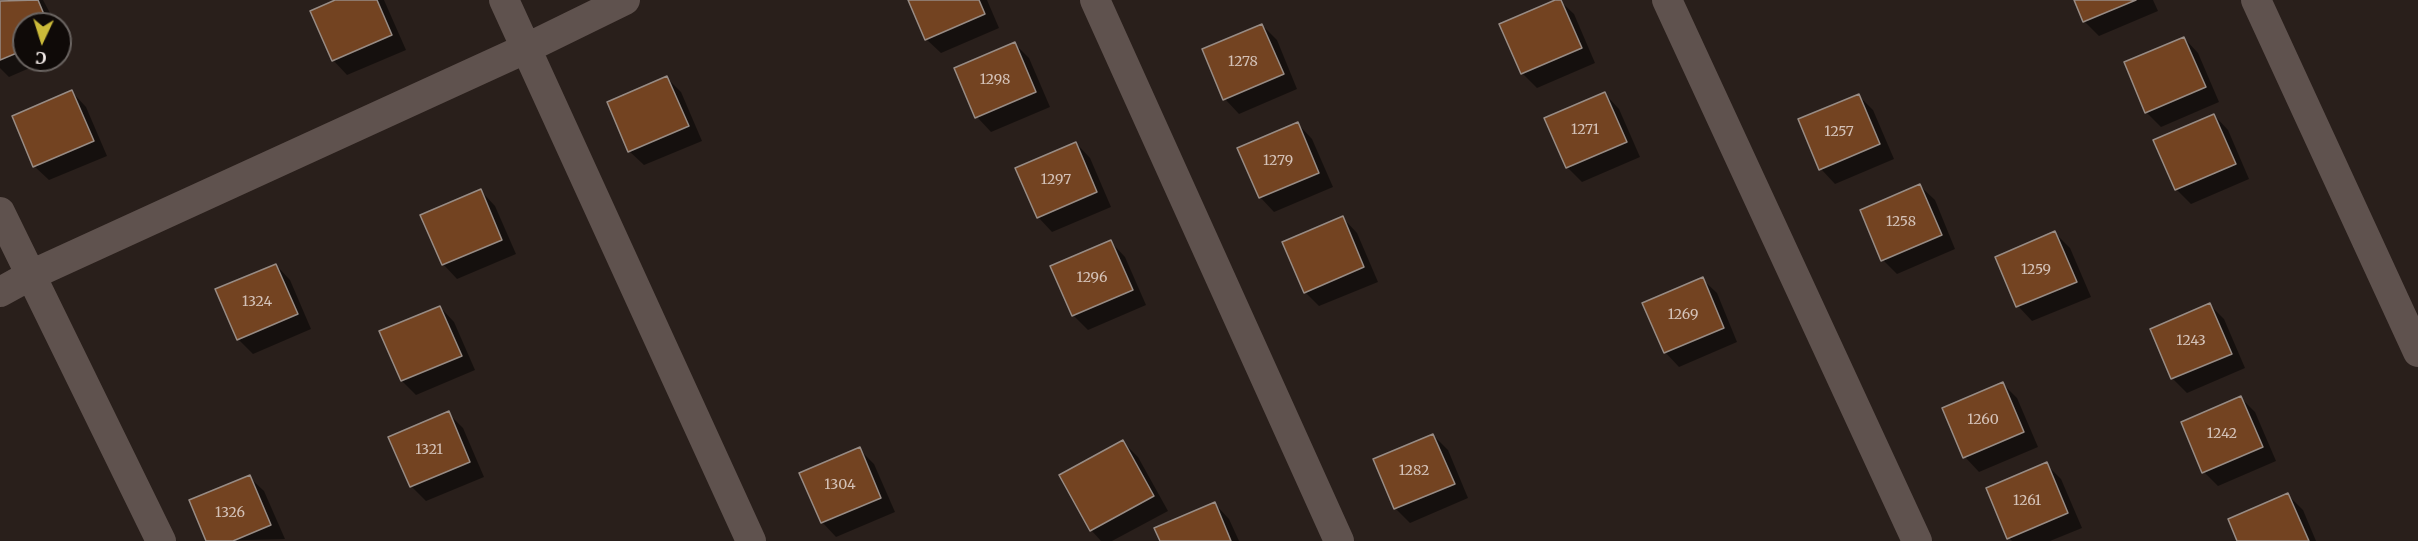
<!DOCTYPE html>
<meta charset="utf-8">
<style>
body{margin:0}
#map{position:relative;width:2418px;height:541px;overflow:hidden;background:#291f1b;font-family:Merriweather,serif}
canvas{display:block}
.north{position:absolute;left:12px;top:12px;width:60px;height:60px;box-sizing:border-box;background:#0f0a08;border:2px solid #6b6562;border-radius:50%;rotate:184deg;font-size:16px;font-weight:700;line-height:24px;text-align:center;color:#f5edea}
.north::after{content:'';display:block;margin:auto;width:21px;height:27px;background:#cbba39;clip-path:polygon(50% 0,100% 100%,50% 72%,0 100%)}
</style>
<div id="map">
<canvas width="2418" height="541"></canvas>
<div class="north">С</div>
</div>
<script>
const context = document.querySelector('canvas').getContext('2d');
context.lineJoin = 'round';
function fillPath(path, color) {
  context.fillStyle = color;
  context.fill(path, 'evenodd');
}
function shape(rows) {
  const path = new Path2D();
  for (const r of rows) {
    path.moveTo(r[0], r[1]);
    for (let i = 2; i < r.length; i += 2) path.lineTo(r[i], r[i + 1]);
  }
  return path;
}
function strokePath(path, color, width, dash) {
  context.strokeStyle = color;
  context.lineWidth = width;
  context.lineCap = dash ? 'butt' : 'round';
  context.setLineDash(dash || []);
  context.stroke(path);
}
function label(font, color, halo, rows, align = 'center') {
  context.font = font + ' Merriweather,serif';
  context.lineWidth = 4.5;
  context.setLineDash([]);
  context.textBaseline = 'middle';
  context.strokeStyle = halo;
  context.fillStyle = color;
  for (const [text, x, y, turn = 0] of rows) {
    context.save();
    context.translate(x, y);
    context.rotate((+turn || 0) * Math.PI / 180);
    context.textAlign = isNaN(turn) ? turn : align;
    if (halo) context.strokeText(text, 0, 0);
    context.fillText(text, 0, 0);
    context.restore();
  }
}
fillPath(shape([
 [6,0,43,0,56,24,24,24,24,60,48,60,9,77,0,68,0,2],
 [339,0,384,0,406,50,347,75,333,60],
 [910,0,987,0,999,28,941,53,926,39],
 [1559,0,1574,14,1595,63,1537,88,1522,73],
 [2075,0,2153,0,2158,11,2099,36,2084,21],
 [1262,25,1277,40,1297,89,1239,114,1225,99],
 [60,34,67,52,60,55],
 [2184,38,2198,53,2219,102,2161,127,2146,112],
 [1014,43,1029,58,1050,107,991,132,977,117],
 [667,78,681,92,702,141,644,165,629,151],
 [72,92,86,107,107,156,49,180,34,166],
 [1605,94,1619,109,1640,157,1582,182,1567,167],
 [1858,95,1873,110,1894,159,1835,184,1821,169],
 [2214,115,2228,130,2249,179,2191,204,2176,189],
 [1298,124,1312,139,1333,187,1274,212,1260,197],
 [1076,143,1090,158,1111,207,1052,232,1038,217],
 [1920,186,1935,200,1955,249,1897,274,1883,260],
 [481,191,495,206,516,254,457,279,443,264],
 [1343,218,1357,233,1378,282,1319,306,1305,292],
 [2055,233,2070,248,2091,297,2032,321,2018,306,1997,258],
 [1111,242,1125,257,1146,305,1088,330,1073,315],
 [276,265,290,280,311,329,253,354,238,339],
 [1702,279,1717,293,1737,342,1679,367,1665,352],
 [2210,305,2224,319,2245,368,2187,393,2172,378],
 [440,307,454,322,475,370,416,395,402,381,381,332],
 [2003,384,2017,398,2038,447,1979,472,1965,457,1944,409],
 [2241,398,2255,412,2276,461,2218,486,2204,472],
 [448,413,463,428,484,477,426,501,411,486],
 [1433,435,1448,450,1468,498,1410,523,1396,509,1375,460],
 [1123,442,1138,457,1168,511,1112,541,1101,541,1091,530],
 [859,449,874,464,895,512,836,537,822,522],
 [2046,464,2061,479,2082,528,2050,541,2012,541,2009,538],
 [249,477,264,491,285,539,208,541],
 [2288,495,2303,510,2316,541,2239,541],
 [1215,504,1229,519,1239,541,1161,541]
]), '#0007');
const building = shape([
 [38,0,48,24,24,24,24,50,0,60,0,1,38,0],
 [335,0,377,0,392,35,332,61,310,11,335,0],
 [908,0,979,0,985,14,925,40,908,0],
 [1555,0,1561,0,1582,48,1521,74,1499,24,1555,0],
 [2074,0,2136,0,2083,22,2074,0],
 [1262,24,1284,74,1223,100,1202,49,1262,24],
 [2184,37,2206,87,2145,113,2124,62,2184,37],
 [1015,42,1036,92,975,118,954,68,1015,42],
 [667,76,689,126,628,152,607,102,667,76],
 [72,90,94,141,33,167,12,116,72,90],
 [1605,92,1627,142,1566,168,1544,118,1605,92],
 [1859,94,1880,144,1819,170,1798,119,1859,94],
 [2214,114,2236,164,2175,190,2153,140,2214,114],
 [1298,122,1319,173,1259,198,1237,148,1298,122],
 [1076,142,1097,192,1037,218,1015,168,1076,142],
 [1920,184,1942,235,1881,261,1860,210,1920,184],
 [481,189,502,240,442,265,420,215,481,189],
 [1343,216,1364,267,1304,293,1282,242,1343,216],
 [2055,231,2077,282,2016,307,1995,257,2055,231],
 [1111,240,1133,290,1072,316,1050,266,1111,240],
 [276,264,298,314,237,340,215,289,276,264],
 [1703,277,1724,328,1664,353,1642,303,1703,277],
 [2210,303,2232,354,2171,379,2150,329,2210,303],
 [440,306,462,356,401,381,379,331,440,306],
 [2003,382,2024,432,1963,458,1942,408,2003,382],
 [2241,396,2263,447,2202,473,2181,422,2241,396],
 [449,411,470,462,410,487,388,437,449,411],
 [1433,434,1455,484,1394,509,1373,459,1433,434],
 [1123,440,1154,496,1090,531,1059,475,1123,440],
 [860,447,881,498,821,523,799,473,860,447],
 [2047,462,2068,513,2007,539,1986,488,2047,462],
 [250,475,271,525,233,541,206,541,189,500,250,475],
 [2288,493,2309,541,2237,541,2228,519,2288,493],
 [1215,502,1231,541,1160,541,1154,528,1215,502]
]);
fillPath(building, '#734321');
strokePath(building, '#988c85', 1.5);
strokePath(shape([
 [504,0,751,541],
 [1095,0,1339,541],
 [1667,0,1917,541],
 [2256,0,2418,352],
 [0,212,161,541],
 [0,292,31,275,527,48,625,0]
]), '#5f524e', 30);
label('14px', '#d4c2b8', null, [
 ["1278",1243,62],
 ["1298",995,80],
 ["1271",1585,130],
 ["1257",1839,132],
 ["1279",1278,161],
 ["1297",1056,180],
 ["1258",1901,222],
 ["1259",2036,270],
 ["1296",1092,278],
 ["1324",257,302],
 ["1269",1683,315],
 ["1243",2191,341],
 ["1260",1983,420],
 ["1242",2222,434],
 ["1321",429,450],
 ["1282",1414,471],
 ["1304",840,485],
 ["1261",2027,501],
 ["1326",230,513]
]);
</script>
